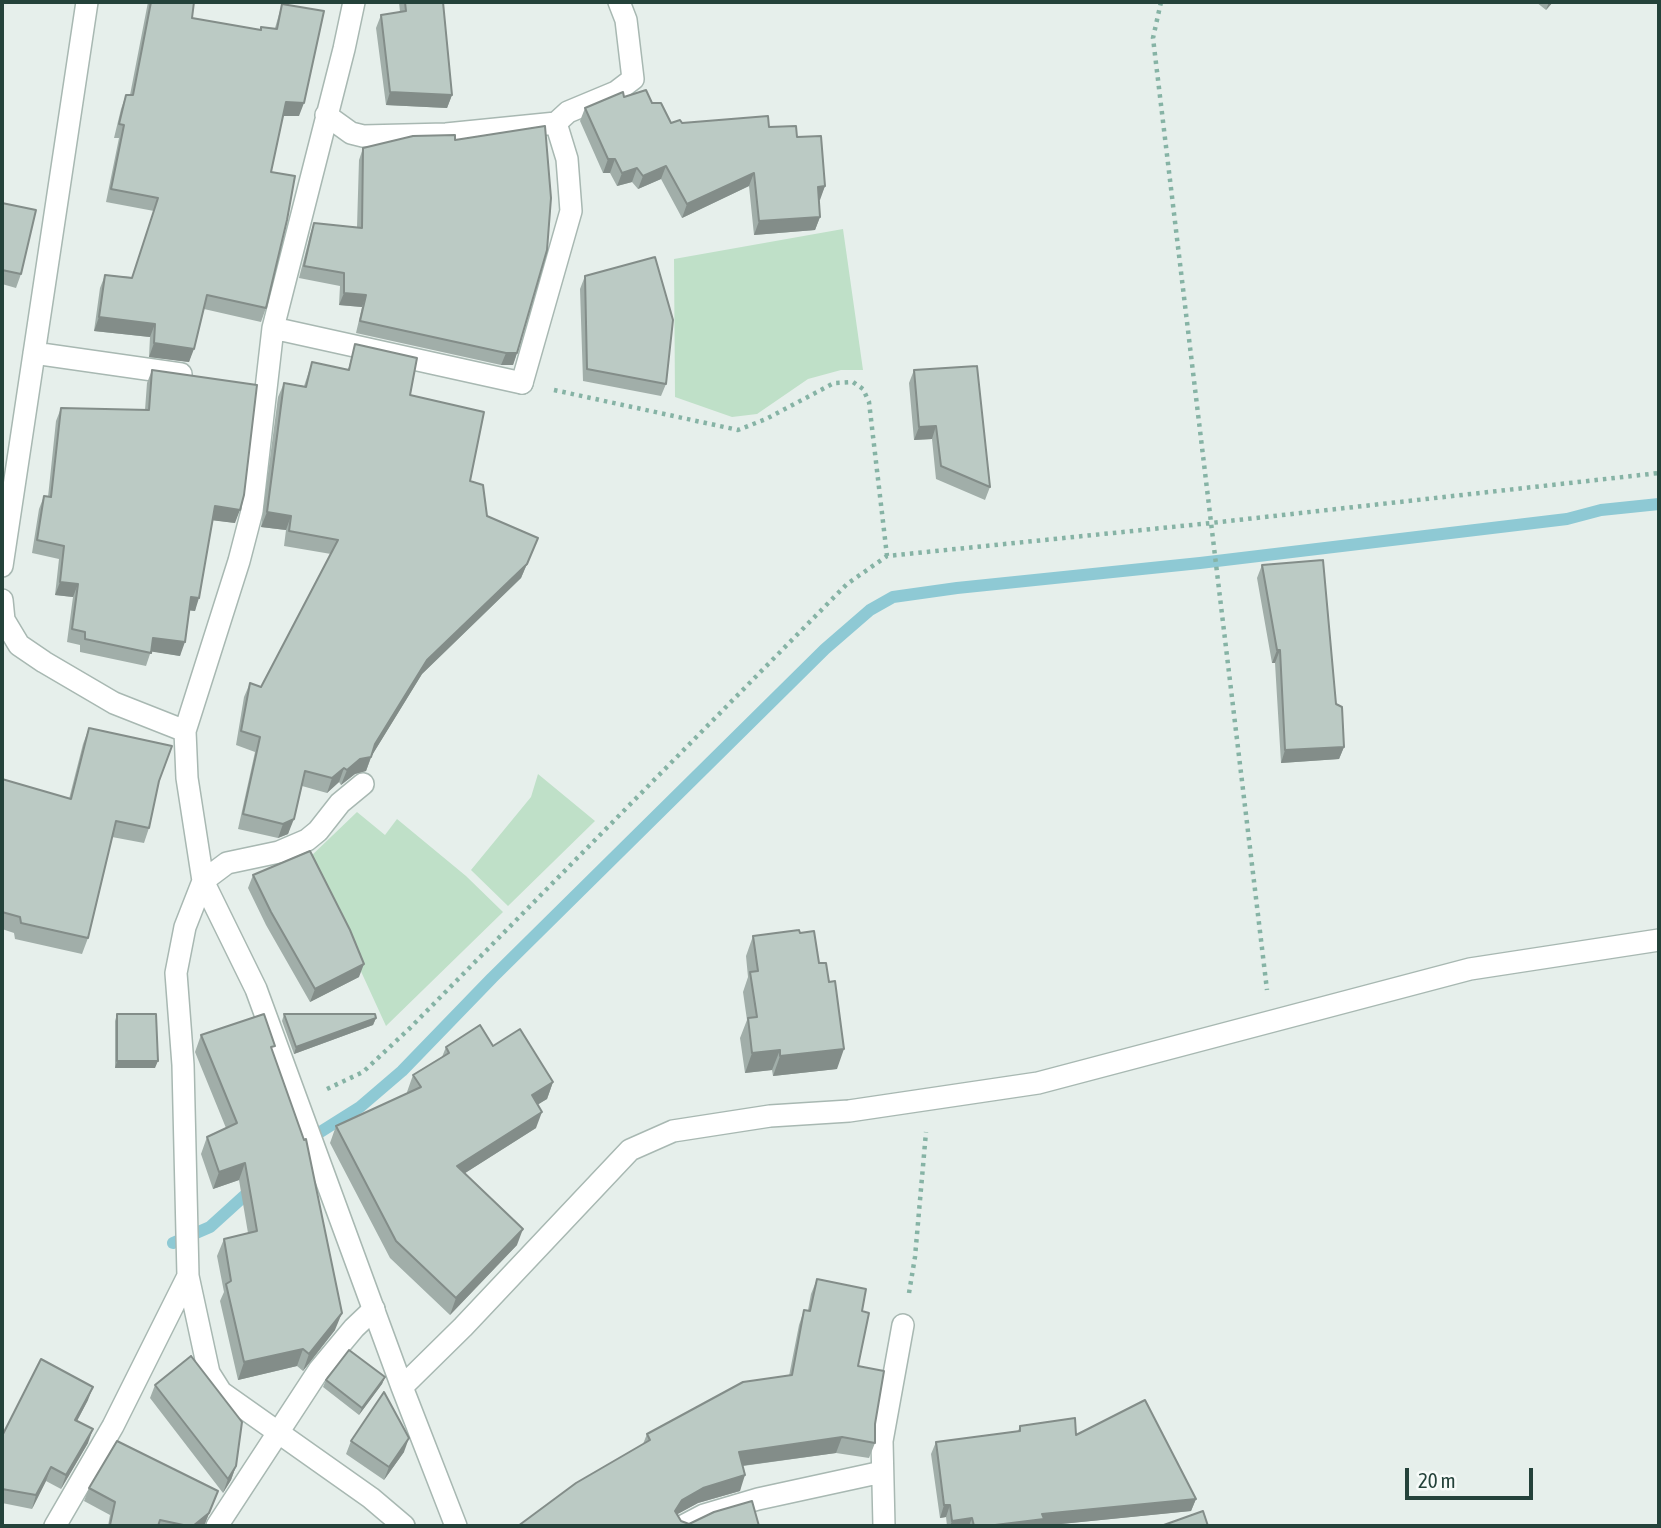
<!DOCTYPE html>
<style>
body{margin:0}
#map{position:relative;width:1661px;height:1528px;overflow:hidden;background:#e6efeb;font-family:"Asap Condensed",sans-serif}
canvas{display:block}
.frame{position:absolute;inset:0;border:4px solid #24423a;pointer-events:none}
.scale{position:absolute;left:1405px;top:1468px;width:128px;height:32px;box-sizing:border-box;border:4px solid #24423a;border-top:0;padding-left:9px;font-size:21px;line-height:24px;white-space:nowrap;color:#24423a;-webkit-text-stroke:5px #f7fbf9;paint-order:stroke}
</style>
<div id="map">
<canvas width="1661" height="1528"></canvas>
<div class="frame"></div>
<div class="scale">20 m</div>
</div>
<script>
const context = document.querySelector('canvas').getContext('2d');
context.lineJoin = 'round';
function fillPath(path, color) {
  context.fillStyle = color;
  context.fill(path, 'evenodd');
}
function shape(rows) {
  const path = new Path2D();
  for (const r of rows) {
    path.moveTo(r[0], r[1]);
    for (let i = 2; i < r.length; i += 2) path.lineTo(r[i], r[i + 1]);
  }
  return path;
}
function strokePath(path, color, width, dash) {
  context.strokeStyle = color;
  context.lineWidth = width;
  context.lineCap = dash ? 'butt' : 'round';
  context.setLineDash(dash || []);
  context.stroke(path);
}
fillPath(shape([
 [843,229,863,370,841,370,808,379,757,414,732,417,675,397,674,259],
 [538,774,595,821,508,906,471,870,531,797],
 [357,812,385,835,397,819,466,876,503,912,386,1026,309,858]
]), '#bfe0c8');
strokePath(shape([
 [306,1141,360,1107,402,1071,492,978,825,649,870,610,893,597,957,588,1200,563,1567,519,1601,510,1659,504],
 [173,1243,210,1227,253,1188]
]), '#8ec9d4', 12);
const lane = shape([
 [522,383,571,211,567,159,556,123],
 [217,1526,319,1370,354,1328,374,1309]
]);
const street = shape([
 [326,115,351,133,363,136,446,134,556,123,568,112,616,92,633,79,626,20,619,2],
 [273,328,522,383],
 [34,353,181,374],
 [2,566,87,2],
 [2,600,4,620,19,645,44,662,114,703,185,731,187,778,203,881,256,989,402,1387,456,1526],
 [185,731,239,561,252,511,273,328,344,49,354,2],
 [188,1276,209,1373,221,1392,371,1498,404,1526],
 [402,1387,463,1327,630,1150,673,1131,770,1116,849,1111,1038,1083,1470,969,1659,940],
 [55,1526,113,1426,188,1276,183,1065,176,973,185,927,203,881,227,863,279,852,307,840,318,831,340,803,363,784],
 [683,1526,704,1515,758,1499,882,1472],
 [884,1526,882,1441,903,1325]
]);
strokePath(lane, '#a8b8b2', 24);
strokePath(street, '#a8b8b2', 24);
strokePath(shape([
 [1161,2,1153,38,1267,990],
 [554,390,738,430,766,419,834,383,853,382,863,389,869,402,887,556],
 [327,1089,363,1072,410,1028,847,584,887,556,1211,523,1659,473],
 [909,1293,915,1257,926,1132]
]), '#86b3a5', 4.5, [3.5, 5]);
strokePath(lane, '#fff', 21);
strokePath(street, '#fff', 21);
fillPath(shape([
 [148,2,194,2,192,18,260,30,275,28,282,4,299,116,283,116,271,172,266,308,261,322,204,309,189,362,149,357,150,337,94,331,100,288,105,275,132,277,154,211,106,202,119,138,114,138,121,109,126,95,130,95],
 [399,2,443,2,452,95,447,108,386,105,376,28,381,15,400,12],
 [1536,2,1553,2,1546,10],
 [624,97,652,103,671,123,769,127,797,137,825,186,819,200,820,217,815,230,754,235,749,186,682,218,661,179,638,189,632,182,617,186,610,173,603,173,580,121,585,108],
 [455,140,517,353,513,365,501,365,356,333,362,307,339,305,340,286,299,278,310,235,314,223,357,227,359,160,363,148],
 [2,203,21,274,16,288,2,284],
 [585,276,666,384,661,396,583,381,580,289],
 [355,344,410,395,470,481,487,516,538,538,521,578,422,674,372,755,366,771,355,774,341,785,339,782,327,793,302,786,288,834,278,838,238,829,255,752,236,745,244,697,250,683,261,687,331,554,284,546,286,530,261,527,278,397,284,383,304,386,312,362,348,370],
 [152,370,235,523,213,520,195,611,189,610,180,656,151,651,146,666,80,652,80,645,67,642,73,597,55,595,59,559,32,553,39,509,44,496,48,497,56,421,61,408,145,410,147,383],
 [914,370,990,487,985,500,936,479,932,439,914,440,909,383],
 [1262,565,1336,704,1344,747,1339,759,1281,763,1275,663,1272,663,1257,578],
 [89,728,159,782,149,828,144,843,112,837,88,938,82,954,15,939,14,933,2,929,2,779,69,799,83,744],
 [253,875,359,977,310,1002,266,925,248,888],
 [800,933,819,963,837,1069,773,1076,772,1070,745,1073,740,1038,747,1020,743,992,748,977,746,956,753,936],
 [117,1014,155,1068,115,1068,115,1021],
 [284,1014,376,1018,373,1025,294,1054,282,1021],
 [201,1035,273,1052,335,1330,303,1371,297,1366,238,1380,220,1301,224,1292,217,1256,224,1239,248,1233,239,1180,213,1189,201,1154,207,1137,226,1128,195,1052],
 [493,1046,553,1082,547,1099,537,1104,536,1128,465,1173,517,1245,450,1315,390,1258,330,1143,336,1126,408,1093,407,1092,413,1075,442,1057,446,1047],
 [817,1279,862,1311,858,1366,875,1424,875,1443,869,1458,836,1453,743,1466,740,1491,698,1503,677,1514,681,1521,689,1524,518,1526,643,1444,647,1434,789,1376,799,1325,804,1310,808,1310,811,1294],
 [385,1377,382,1384,359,1415,323,1387,326,1380],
 [155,1385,236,1466,231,1480,223,1493,150,1398],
 [88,1400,77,1421,88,1443,61,1489,46,1481,32,1509,2,1503,2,1436],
 [1020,1426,1076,1435,1196,1499,1191,1511,1041,1526,947,1526,946,1517,940,1518,931,1454,936,1442,1018,1431],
 [351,1441,404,1452,384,1480,346,1454],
 [89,1488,218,1491,204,1526,108,1526,110,1515,84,1501]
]), '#a1aea9');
fillPath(shape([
 [1549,2,1553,2,1546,10],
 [390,92,452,95,447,108,386,105],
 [286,102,304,103,299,116,281,116],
 [608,159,615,159,610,173,603,173],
 [666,166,661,179,638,189,643,176],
 [637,168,632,182,617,186,622,173],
 [754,173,749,186,682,218,687,204],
 [825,186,820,200,813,201,818,187],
 [820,217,815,230,754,235,759,221],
 [344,293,366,295,362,307,339,305],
 [99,317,155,324,150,337,94,331],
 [154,343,194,349,189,362,149,357],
 [506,353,517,353,513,365,501,365],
 [936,426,932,439,914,440,919,427],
 [215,506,240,510,235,523,210,520],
 [267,512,291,516,286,530,261,527],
 [538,538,521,578,422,674,371,757,366,771,355,774,341,785,347,770,360,759,375,744,427,660],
 [60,582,78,584,73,597,55,595],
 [191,597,199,598,195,611,186,610],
 [153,638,185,642,180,656,148,651],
 [1277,650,1280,650,1275,663,1272,663],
 [1344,747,1339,759,1281,763,1285,750],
 [344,768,339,782,327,793,332,778],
 [294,819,288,834,278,838,283,824],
 [364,964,359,977,310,1002,315,989],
 [376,1018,373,1025,294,1054,296,1047],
 [844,1049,837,1069,773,1076,780,1056],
 [780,1050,772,1070,745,1073,752,1053],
 [117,1061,158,1061,155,1068,115,1068],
 [553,1082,547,1099,526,1112,532,1095],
 [542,1112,536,1128,451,1182,457,1166],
 [245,1163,239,1180,213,1189,219,1172],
 [523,1229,517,1245,450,1315,456,1298],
 [342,1313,335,1330,303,1371,309,1354],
 [303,1349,297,1366,238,1380,244,1362],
 [385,1377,382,1384,359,1415,362,1408],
 [93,1387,88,1400,70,1434,75,1420],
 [93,1429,88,1443,61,1489,66,1475],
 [842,1437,836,1453,733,1467,739,1452],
 [409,1438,404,1452,384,1480,389,1467],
 [236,1466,231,1480,223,1493,228,1479],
 [51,1467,46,1481,32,1509,36,1495],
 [745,1475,740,1491,698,1503,676,1515,675,1511,682,1500,703,1488],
 [218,1491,204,1526,193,1526],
 [1196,1499,1191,1511,1041,1526,987,1526,1042,1514],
 [944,1505,950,1505,946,1517,940,1518],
 [972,1518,969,1526,950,1526,952,1521]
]), '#838d89');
const building = shape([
 [151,2,194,2,192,18,261,30,261,27,277,29,282,4,324,11,304,103,286,102,271,172,295,176,287,220,266,308,207,295,194,349,154,343,155,324,99,317,105,275,132,278,158,198,111,189,124,125,119,124,126,95,133,95,151,2],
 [405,2,443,2,452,95,390,92,381,15,406,11,405,2],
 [646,90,652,103,661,103,671,123,680,120,682,123,768,116,769,127,796,126,797,137,821,136,825,186,818,187,820,217,759,221,754,173,687,204,666,166,643,176,637,168,622,173,615,159,608,159,585,108,623,92,624,97,646,90],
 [545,126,551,198,547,250,517,353,506,353,360,321,366,295,344,293,344,273,304,266,314,223,362,228,363,148,413,136,455,135,455,140,545,126],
 [2,203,36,210,21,274,2,270,2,203],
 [655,257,673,320,666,384,587,369,585,276,655,257],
 [355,344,417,358,410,395,484,412,470,481,483,485,487,516,538,538,527,564,427,660,375,744,371,757,360,759,347,770,344,768,332,778,305,771,294,819,283,824,243,814,260,737,241,731,250,683,261,687,338,540,289,531,291,516,267,512,284,383,306,387,312,362,349,370,355,344],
 [977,366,990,487,941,466,936,426,919,427,914,370,977,366],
 [152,370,257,385,244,495,240,510,215,506,199,598,191,597,185,642,153,638,151,653,85,639,85,632,72,629,78,584,60,582,64,546,37,540,44,496,51,497,61,408,149,410,152,370],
 [1323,560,1336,704,1342,707,1344,747,1285,750,1280,650,1277,650,1262,565,1323,560],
 [89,728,172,746,159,781,149,828,116,821,88,938,21,923,20,917,2,912,2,779,71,799,89,728],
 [310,851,350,930,364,964,315,989,271,912,253,875,310,851],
 [799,930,800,933,814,931,819,963,826,963,829,982,835,981,844,1049,780,1056,780,1050,752,1053,748,1018,757,1017,750,972,758,971,753,936,799,930],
 [117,1014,156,1014,158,1061,117,1061,117,1014],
 [264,1014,275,1046,271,1047,304,1140,306,1139,342,1313,309,1354,303,1349,244,1362,226,1284,231,1281,224,1239,257,1231,245,1163,219,1172,207,1137,237,1123,201,1035,264,1014],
 [284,1014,375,1014,376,1018,296,1047,284,1014],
 [480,1025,493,1046,520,1029,553,1082,532,1095,542,1112,457,1166,523,1229,456,1298,396,1241,336,1126,421,1087,413,1075,449,1053,446,1047,480,1025],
 [817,1279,866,1289,862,1311,869,1313,858,1366,884,1371,875,1424,875,1443,842,1437,739,1452,745,1475,703,1488,682,1500,675,1511,681,1521,689,1524,714,1512,752,1501,759,1526,518,1526,576,1483,650,1440,647,1434,743,1382,792,1375,804,1310,810,1311,817,1279],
 [349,1350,385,1377,362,1408,326,1380,349,1350],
 [191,1356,242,1422,236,1466,228,1479,155,1385,191,1356],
 [41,1359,93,1387,75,1420,93,1429,66,1475,51,1467,36,1495,2,1489,2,1436,41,1359],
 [384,1392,409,1438,389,1467,351,1441,384,1392],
 [1145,1400,1196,1499,1042,1514,1044,1519,987,1526,974,1526,972,1518,952,1521,950,1505,944,1505,936,1442,1020,1431,1020,1426,1075,1418,1076,1435,1145,1400],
 [117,1441,218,1491,209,1513,193,1526,188,1526,160,1520,158,1526,118,1526,110,1525,115,1502,89,1488,117,1441],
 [1203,1511,1208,1526,1161,1526,1203,1511]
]);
fillPath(building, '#bbcac4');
strokePath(building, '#838d89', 2);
</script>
